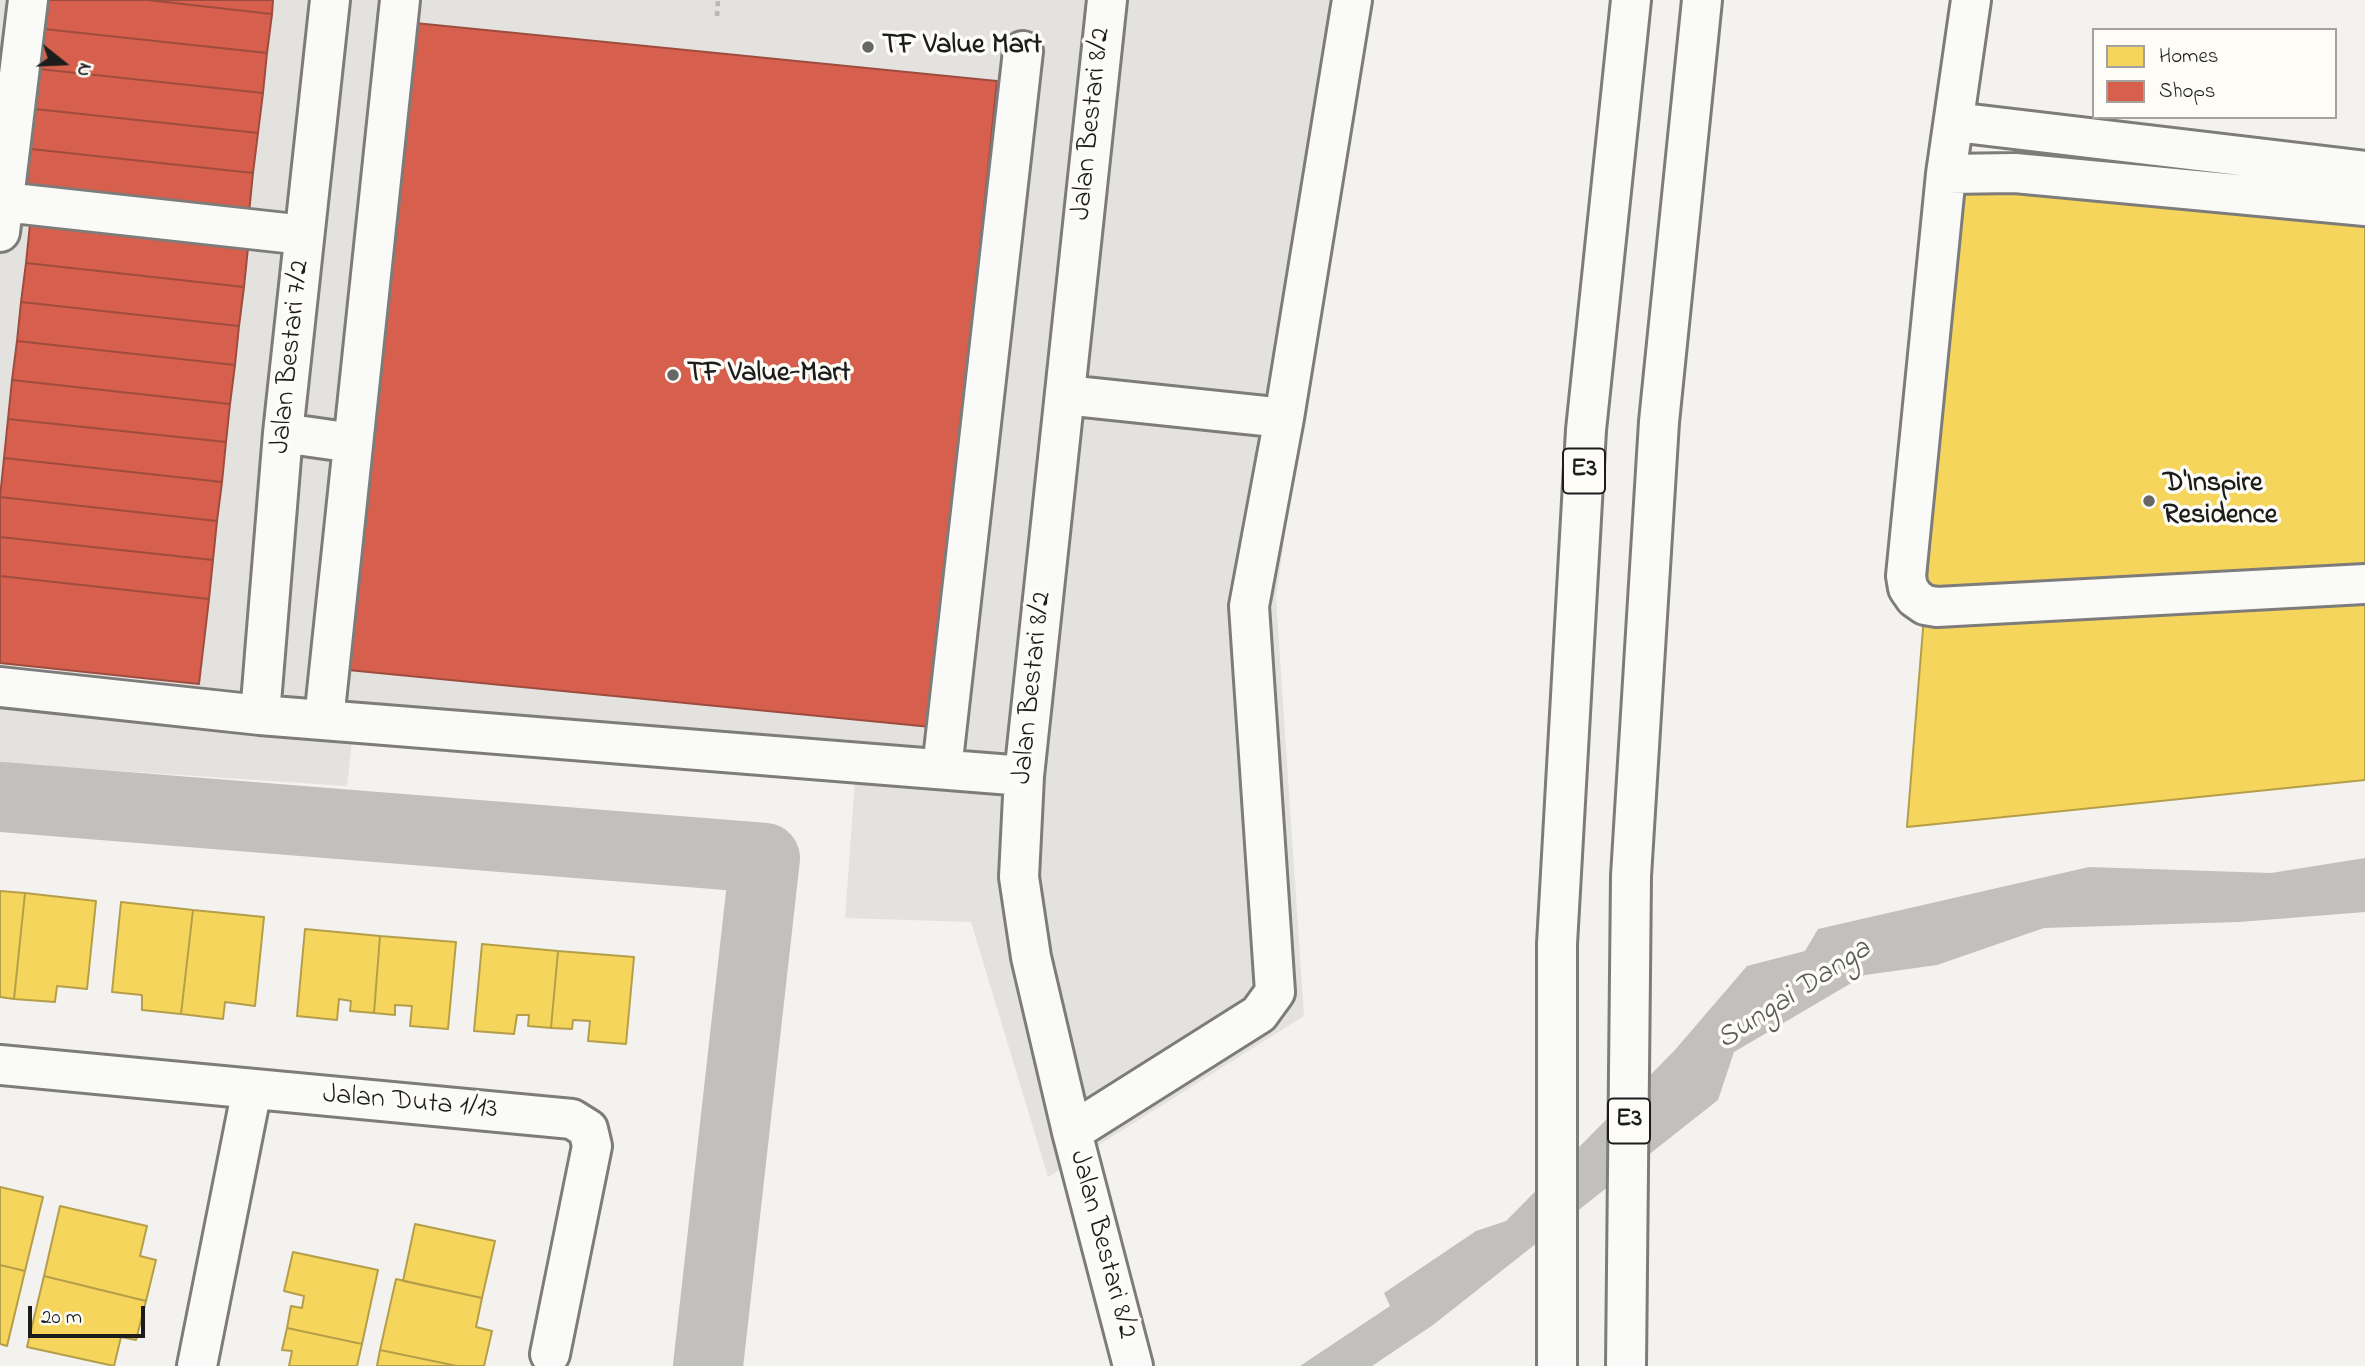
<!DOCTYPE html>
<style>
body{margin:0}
#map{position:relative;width:2365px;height:1366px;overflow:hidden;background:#f3f2ef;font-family:"Indie Flower",sans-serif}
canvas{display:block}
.legend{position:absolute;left:2092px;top:28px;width:245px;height:91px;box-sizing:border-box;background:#fdfcf7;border:2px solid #a3a29f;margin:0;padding:9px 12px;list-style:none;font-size:21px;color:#1c1c1c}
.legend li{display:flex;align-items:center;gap:14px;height:35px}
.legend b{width:35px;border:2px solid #a3a29f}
.north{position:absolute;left:28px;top:28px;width:70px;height:70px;-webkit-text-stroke:5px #fdfcf7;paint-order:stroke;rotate:108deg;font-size:19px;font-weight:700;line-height:28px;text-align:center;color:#1c1c1c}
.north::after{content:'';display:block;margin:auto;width:24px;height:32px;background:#1c1c1c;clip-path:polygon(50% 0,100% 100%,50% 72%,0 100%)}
.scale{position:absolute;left:28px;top:1306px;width:117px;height:32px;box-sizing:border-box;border:4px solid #1c1c1c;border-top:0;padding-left:9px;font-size:21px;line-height:24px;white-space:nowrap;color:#1c1c1c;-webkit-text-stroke:5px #fdfcf7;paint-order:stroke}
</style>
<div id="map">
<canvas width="2365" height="1366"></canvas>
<ul class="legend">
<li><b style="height:19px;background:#f6d55c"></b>Homes</li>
<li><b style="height:19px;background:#d6604d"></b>Shops</li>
</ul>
<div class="north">N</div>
<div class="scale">20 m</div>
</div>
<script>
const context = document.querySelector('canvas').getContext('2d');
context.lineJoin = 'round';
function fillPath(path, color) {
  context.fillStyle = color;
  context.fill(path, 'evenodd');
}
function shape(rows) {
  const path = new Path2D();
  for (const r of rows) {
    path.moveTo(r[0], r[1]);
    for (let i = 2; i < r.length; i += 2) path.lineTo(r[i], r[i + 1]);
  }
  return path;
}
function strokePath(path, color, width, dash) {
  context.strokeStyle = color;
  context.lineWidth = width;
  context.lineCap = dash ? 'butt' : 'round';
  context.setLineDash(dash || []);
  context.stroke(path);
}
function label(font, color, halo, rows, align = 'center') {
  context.font = font + ' "Indie Flower",sans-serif';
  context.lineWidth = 7;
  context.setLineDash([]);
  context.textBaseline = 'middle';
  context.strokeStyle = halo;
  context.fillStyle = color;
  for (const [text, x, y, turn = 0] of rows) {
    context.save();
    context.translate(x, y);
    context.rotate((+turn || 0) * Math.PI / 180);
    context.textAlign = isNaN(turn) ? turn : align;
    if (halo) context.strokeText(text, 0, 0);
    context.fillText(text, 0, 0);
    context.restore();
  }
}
fillPath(shape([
 [0,0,1360,0,1276,598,1304,1016,1048,1177,971,922,845,918,855,780,353,733,347,786,0,763]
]), '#e3e2de');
fillPath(shape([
 [2365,858,2365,912,2239,922,2044,928,1937,965,1865,975,1734,1052,1718,1100,1433,1325,1372,1366,1300,1366,1390,1306,1384,1293,1476,1231,1506,1221,1674,1051,1747,966,1805,951,1818,929,2089,867,2271,873]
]), '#c1c0bc');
const homes = shape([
 [1959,182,2365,221,2365,780,1907,827,1959,182],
 [0,891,25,893,14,999,0,997,0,891],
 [25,893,96,901,87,989,57,986,55,1002,14,999,25,893],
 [121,902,193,910,181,1014,142,1010,142,995,112,992,121,902],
 [193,910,264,917,255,1006,225,1002,223,1019,181,1014,193,910],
 [305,929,380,936,374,1013,350,1011,351,1001,339,999,337,1020,297,1016,305,929],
 [380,936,456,942,448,1029,410,1026,412,1006,395,1005,395,1015,374,1013,380,936],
 [482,944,558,951,551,1028,528,1026,529,1015,517,1015,514,1034,474,1031,482,944],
 [558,951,634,957,626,1044,588,1041,590,1021,573,1020,572,1029,551,1028,558,951],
 [0,1187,43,1197,25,1271,0,1265,0,1187],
 [60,1206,147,1226,140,1256,156,1260,146,1301,44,1276,60,1206],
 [415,1224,495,1241,482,1298,403,1281,415,1224],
 [293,1252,378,1270,362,1344,287,1328,291,1306,302,1308,304,1296,284,1291,293,1252],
 [0,1265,25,1271,7,1346,0,1344,0,1265],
 [44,1276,146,1301,136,1340,121,1337,114,1366,27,1347,44,1276],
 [396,1279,482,1298,476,1327,492,1331,484,1366,457,1366,380,1350,396,1279],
 [287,1328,362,1344,357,1366,289,1366,292,1351,282,1350,287,1328],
 [380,1350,457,1366,377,1366,380,1350]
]);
fillPath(homes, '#f6d55c');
strokePath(homes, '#b59e49', 2);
const shops = shape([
 [47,0,147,0,272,14,267,53,44,29,47,0],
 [147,0,273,0,272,14,147,0],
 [415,23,997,81,931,727,348,670,415,23],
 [44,29,267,53,263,93,39,69,44,29],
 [39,69,263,93,258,133,35,109,39,69],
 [35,109,258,133,253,173,31,149,35,109],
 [31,149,253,173,249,213,26,189,31,149],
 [30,224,248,248,244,287,26,263,30,224],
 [26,263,244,287,239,326,21,302,26,263],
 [21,302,239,326,235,365,17,341,21,302],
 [17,341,235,365,230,404,12,380,17,341],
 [12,380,230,404,226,442,8,419,12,380],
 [8,419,226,442,222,482,4,458,8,419],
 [4,458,222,482,217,521,0,497,4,458],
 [0,497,217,521,213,560,0,537,0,497],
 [0,537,213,560,209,599,0,576,0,537],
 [0,576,209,599,199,684,0,663,0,576]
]);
fillPath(shops, '#d6604d');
strokePath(shops, '#9e4c3e', 2);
strokePath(shape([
 [0,797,765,858,708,1366]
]), '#c1c0bc', 70);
const minor = shape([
 [1107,0,1024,776,1019,877,1031,957,1072,1132,1133,1366],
 [1971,0,1946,174,1906,576,1908,588,1915,598,1925,605,1937,607,2365,584],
 [1955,122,2365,171],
 [1946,174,2015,173,2365,206],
 [4,202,304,235],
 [0,232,28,0],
 [1065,395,1284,418],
 [283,433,353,443],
 [0,687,260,715,1024,776],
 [260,715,283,433,330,0],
 [324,720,400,0],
 [942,769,1023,51],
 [0,1065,572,1119,588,1129,592,1146,550,1354],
 [1072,1132,1259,1014,1275,992,1249,606,1284,418,1352,0],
 [197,1366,252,1089]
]);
const highway = shape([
 [1557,1366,1557,944,1586,430,1631,0],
 [1626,1366,1631,876,1659,422,1702,0]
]);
strokePath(minor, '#7d7c7b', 44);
strokePath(highway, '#7d7c7b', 44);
strokePath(shape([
 [717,16,718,0]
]), '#b8b7b6', 4.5, [5, 5]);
strokePath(minor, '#fafaf8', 38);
strokePath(highway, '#fafaf8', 38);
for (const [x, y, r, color] of [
 [868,47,7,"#676766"],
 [673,375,7,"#676766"],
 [2149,501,7,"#676766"]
]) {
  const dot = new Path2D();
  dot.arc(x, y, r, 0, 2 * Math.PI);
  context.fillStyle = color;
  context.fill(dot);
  strokePath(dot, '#fdfcf7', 2.5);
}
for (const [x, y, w] of [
 [1584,471,42],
 [1629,1121,42]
]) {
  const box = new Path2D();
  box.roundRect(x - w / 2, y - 22.5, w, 45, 5);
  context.fillStyle = '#fdfcf7';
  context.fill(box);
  strokePath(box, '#1c1c1c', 2);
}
label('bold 26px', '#1c1c1c', null, [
 ["E3",1584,471],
 ["E3",1629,1121]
]);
label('bold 28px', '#1c1c1c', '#fdfcf7', [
 ["TF Value Mart",882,47],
 ["TF Value-Mart",687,375],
 ["D'Inspire",2163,485],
 ["Residence",2163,517]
], 'left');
label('28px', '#1c1c1c', '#fdfcf7', [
 ["Jalan Bestari 8/2",1093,124,-84],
 ["Jalan Bestari 7/2",292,357,-84],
 ["Jalan Bestari 8/2",1034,688,-84],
 ["Jalan Duta 1/13",410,1104,5],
 ["Jalan Bestari 8/2",1101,1245,75]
]);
label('italic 30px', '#5c5c5a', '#fdfcf7', [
 ["Sungai Danga",1795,996,-33]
]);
</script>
